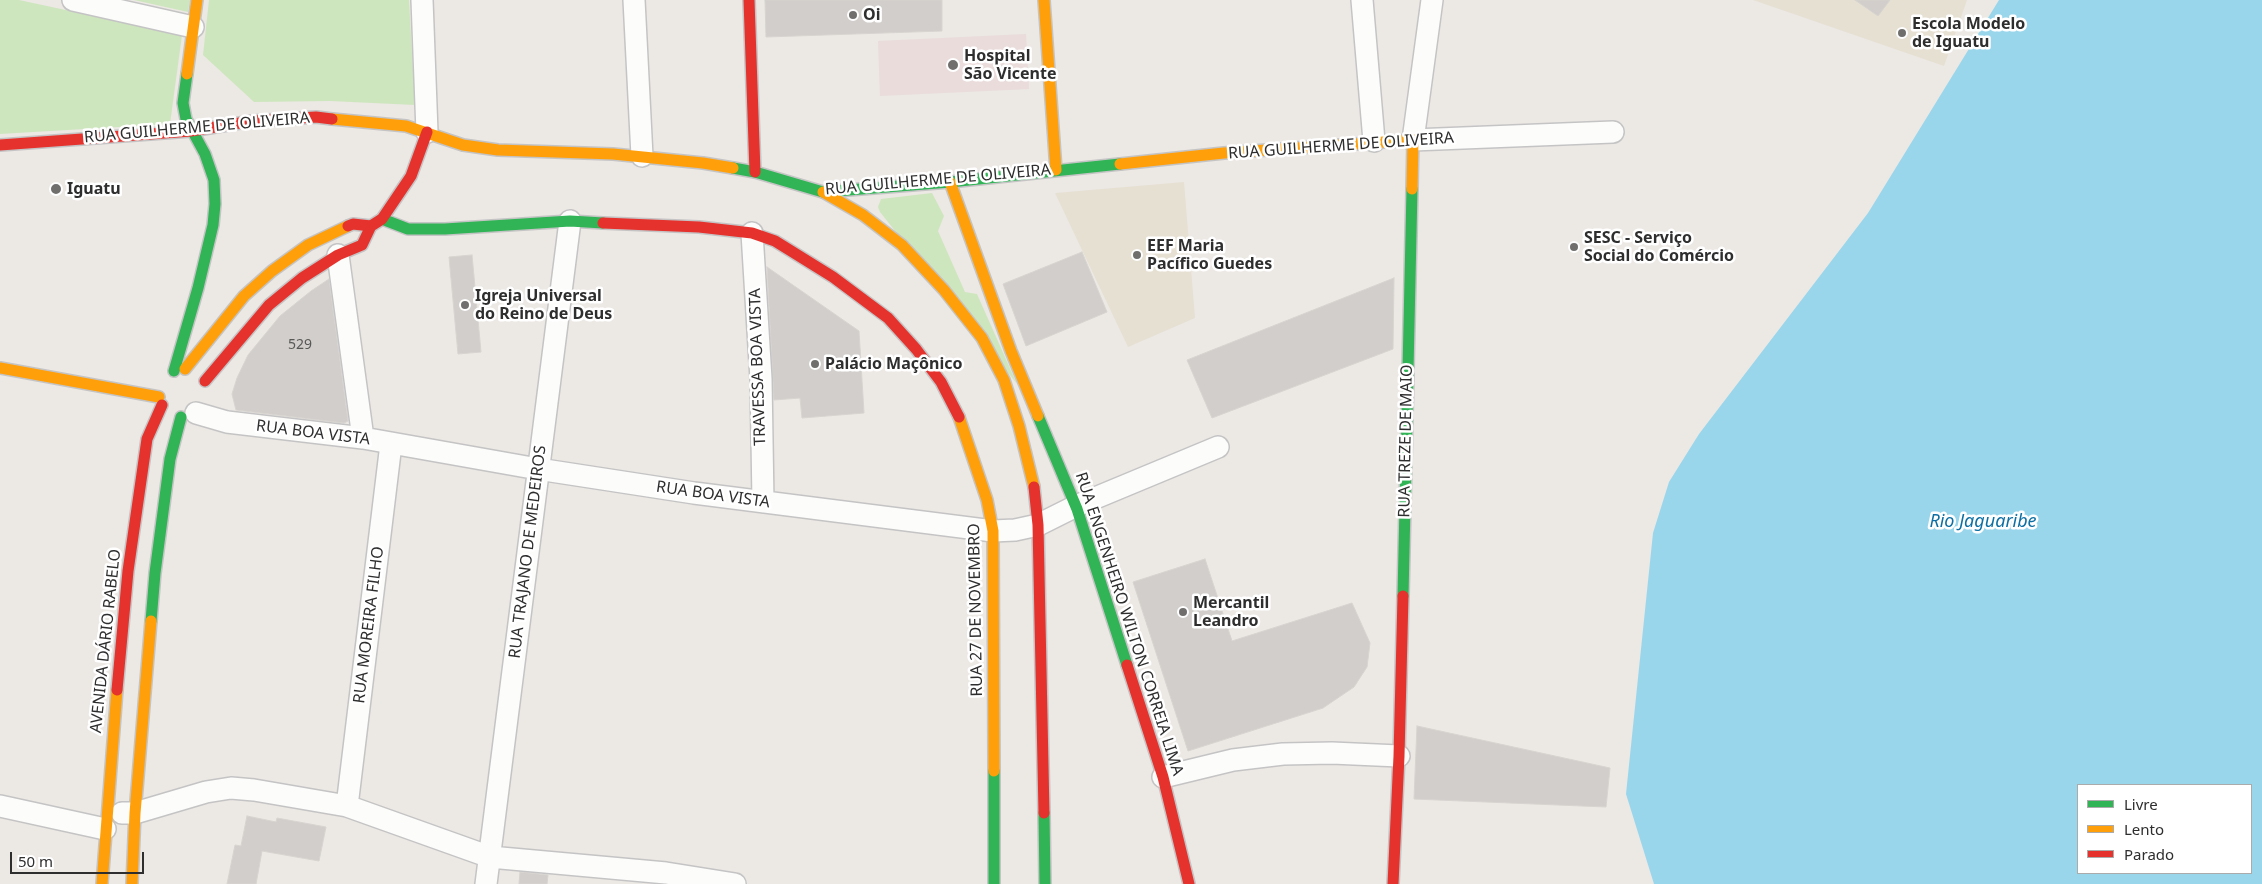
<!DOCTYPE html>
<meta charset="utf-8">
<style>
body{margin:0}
#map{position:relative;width:2262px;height:884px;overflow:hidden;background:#ece8e4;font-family:"Noto Sans",sans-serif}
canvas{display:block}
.legend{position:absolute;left:2077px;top:784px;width:175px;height:90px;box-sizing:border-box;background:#fff;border:1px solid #ababab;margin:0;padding:6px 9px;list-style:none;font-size:15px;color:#2e2e2e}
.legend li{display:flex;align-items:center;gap:10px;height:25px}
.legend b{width:25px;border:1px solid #ababab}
.scale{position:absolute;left:10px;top:852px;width:134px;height:22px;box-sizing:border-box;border:2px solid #2e2e2e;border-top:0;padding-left:6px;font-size:15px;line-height:18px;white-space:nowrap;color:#2e2e2e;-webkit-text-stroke:4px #fff;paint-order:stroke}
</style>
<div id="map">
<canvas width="2262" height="884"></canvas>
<ul class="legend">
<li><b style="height:6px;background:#30b455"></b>Livre</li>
<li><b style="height:6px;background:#ff9f0a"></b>Lento</li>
<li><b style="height:6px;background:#e5322d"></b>Parado</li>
</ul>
<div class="scale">50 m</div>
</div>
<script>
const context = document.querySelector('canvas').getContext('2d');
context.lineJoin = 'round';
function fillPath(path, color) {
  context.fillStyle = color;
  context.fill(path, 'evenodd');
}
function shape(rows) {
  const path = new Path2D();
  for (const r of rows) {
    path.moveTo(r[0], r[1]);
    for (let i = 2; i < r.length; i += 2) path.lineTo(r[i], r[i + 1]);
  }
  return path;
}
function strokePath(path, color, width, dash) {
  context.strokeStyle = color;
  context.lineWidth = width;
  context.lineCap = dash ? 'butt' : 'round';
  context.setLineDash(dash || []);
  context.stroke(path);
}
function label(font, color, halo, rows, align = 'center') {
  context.font = font + ' "Noto Sans",sans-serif';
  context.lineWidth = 5;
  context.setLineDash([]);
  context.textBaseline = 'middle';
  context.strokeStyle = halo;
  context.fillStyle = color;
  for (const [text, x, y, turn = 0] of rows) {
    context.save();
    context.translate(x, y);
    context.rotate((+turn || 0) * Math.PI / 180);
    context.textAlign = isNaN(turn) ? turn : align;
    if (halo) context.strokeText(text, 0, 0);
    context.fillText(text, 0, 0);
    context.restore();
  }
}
fillPath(shape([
 [1753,0,1967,0,1944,66],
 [1184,182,1195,318,1128,347,1055,193]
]), '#e6e0d3');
fillPath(shape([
 [1026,34,1029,89,880,96,878,41]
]), '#e9dcdb');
fillPath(shape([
 [0,0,19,0,182,35,170,124,0,134],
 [134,0,190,0,188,12],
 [209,0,409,0,415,105,330,101,254,102,203,55],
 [932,193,944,216,938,231,965,292,977,294,1017,384,880,212,878,207,881,199]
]), '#cee6be');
fillPath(shape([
 [1999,0,2262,0,2262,884,1654,884,1626,794,1653,533,1669,482,1699,434,1868,213],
 [2078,785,2251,785,2251,873,2078,873]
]), '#99d6ec');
const building = shape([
 [765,0,942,0,942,31,766,37,765,0],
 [1855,0,1890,0,1878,16,1855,0],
 [1082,252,1107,312,1026,346,1003,284,1082,252],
 [472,255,481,352,458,354,449,257,472,255],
 [767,267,859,331,864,413,802,418,800,398,774,400,767,267],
 [1394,278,1393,349,1212,418,1187,360,1394,278],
 [329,279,348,421,344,423,236,410,232,394,237,378,248,355,280,316,311,291,329,279],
 [1205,559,1232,641,1352,603,1370,643,1367,667,1354,687,1323,708,1188,751,1133,582,1205,559],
 [1417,726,1610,768,1606,807,1414,799,1417,726],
 [247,816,276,822,277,818,326,827,319,861,262,851,256,884,227,884,235,845,241,846,247,816],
 [520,872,548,875,547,884,519,884,520,872]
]);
fillPath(building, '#d1cecb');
strokePath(building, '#d7d4d0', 1);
const street = shape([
 [73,0,193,27],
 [422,0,427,132],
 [634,0,642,156],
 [1362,0,1374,141],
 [1432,0,1413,140,1613,132],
 [752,233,761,379,763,502],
 [338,255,363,438],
 [196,413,227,422,363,438,538,469,694,493,993,531,1015,530,1038,525,1076,506,1218,447],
 [1163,777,1233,760,1283,754,1332,753,1399,756],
 [0,806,105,829],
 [347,806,391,444],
 [122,813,135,813,206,792,231,788,254,790,347,806,490,857,666,873,735,884],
 [486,884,570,221]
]);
const fast = shape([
 [733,168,755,172,823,192,950,182,1120,164],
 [382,219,408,229,445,229,570,221,603,223],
 [174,371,198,288,213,225,215,204,214,180,205,154,186,119,183,103,187,74],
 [1038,416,1077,509,1127,665],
 [1403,596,1412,189],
 [151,621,155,573,170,459,181,417],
 [994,771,994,884],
 [1044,813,1045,884]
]);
const slow = shape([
 [1044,0,1056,170],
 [187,74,197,0],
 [332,119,406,126,463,145,498,150,613,154,703,163,733,168],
 [1120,164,1224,153,1413,140,1412,189],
 [950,182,1011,351,1038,416],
 [823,192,863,215,902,245,944,290,982,338,1004,380,1019,426,1034,487],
 [0,368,159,397],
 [185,369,244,296,272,271,308,245,348,226],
 [959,417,987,500,993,531,994,771],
 [102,884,117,690],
 [132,884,135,813,151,621]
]);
const jam = shape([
 [749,0,755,172],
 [0,145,191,131,252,121,316,117,332,119],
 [603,223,699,227,752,233,775,241,833,277,888,318,916,349,941,382,959,417],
 [348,226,353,224,371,226,382,219,411,176,427,132],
 [205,381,269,305,302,278,338,255,362,245,371,226],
 [1034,487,1038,525,1044,813],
 [1127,665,1163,777,1189,884],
 [117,690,128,571,147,439,162,405],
 [1393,884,1399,756,1403,596]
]);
strokePath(street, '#c5c4c5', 24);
strokePath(fast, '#c5c4c5', 14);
strokePath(slow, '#c5c4c5', 14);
strokePath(jam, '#c5c4c5', 14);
strokePath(street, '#fcfcfb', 21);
strokePath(fast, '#30b455', 11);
strokePath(slow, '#ff9f0a', 11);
strokePath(jam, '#e5322d', 11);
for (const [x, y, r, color] of [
 [853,15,5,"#706f6e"],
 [1902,33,5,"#706f6e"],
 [953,65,6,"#706f6e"],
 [56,189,6,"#706f6e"],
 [1574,247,5,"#706f6e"],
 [1137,255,5,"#706f6e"],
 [465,305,5,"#706f6e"],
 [815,364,5,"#706f6e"],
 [1183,612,5,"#706f6e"]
]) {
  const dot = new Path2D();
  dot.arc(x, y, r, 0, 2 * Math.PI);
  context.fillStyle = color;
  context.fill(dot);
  strokePath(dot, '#fff', 2);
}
label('14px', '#585857', null, [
 ["529",300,345]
]);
label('bold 16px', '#2e2e2e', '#fff', [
 ["Oi",863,15],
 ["Escola Modelo",1912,24],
 ["de Iguatu",1912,42],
 ["Hospital",964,56],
 ["São Vicente",964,74],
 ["Iguatu",67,189],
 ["SESC - Serviço",1584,238],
 ["Social do Comércio",1584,256],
 ["EEF Maria",1147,246],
 ["Pacífico Guedes",1147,264],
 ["Igreja Universal",475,296],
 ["do Reino de Deus",475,314],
 ["Palácio Maçônico",825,364],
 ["Mercantil",1193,603],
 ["Leandro",1193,621]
], 'left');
label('16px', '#2e2e2e', '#fff', [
 ["RUA GUILHERME DE OLIVEIRA",197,128,-5],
 ["RUA GUILHERME DE OLIVEIRA",1341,146,-4],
 ["RUA GUILHERME DE OLIVEIRA",938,180,-5],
 ["TRAVESSA BOA VISTA",758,367,-92],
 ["RUA BOA VISTA",313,433,7],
 ["RUA TREZE DE MAIO",1406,441,-89],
 ["RUA BOA VISTA",713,495,8],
 ["RUA TRAJANO DE MEDEIROS",528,552,-83],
 ["RUA 27 DE NOVEMBRO",976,610,-91],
 ["RUA ENGENHEIRO WILTON CORREIA LIMA",1129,624,72],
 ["RUA MOREIRA FILHO",369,625,-83],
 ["AVENIDA DÁRIO RABELO",106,641,-84]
]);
label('italic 18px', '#0d6fa3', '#fff', [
 ["Rio Jaguaribe",1983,522]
]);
</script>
